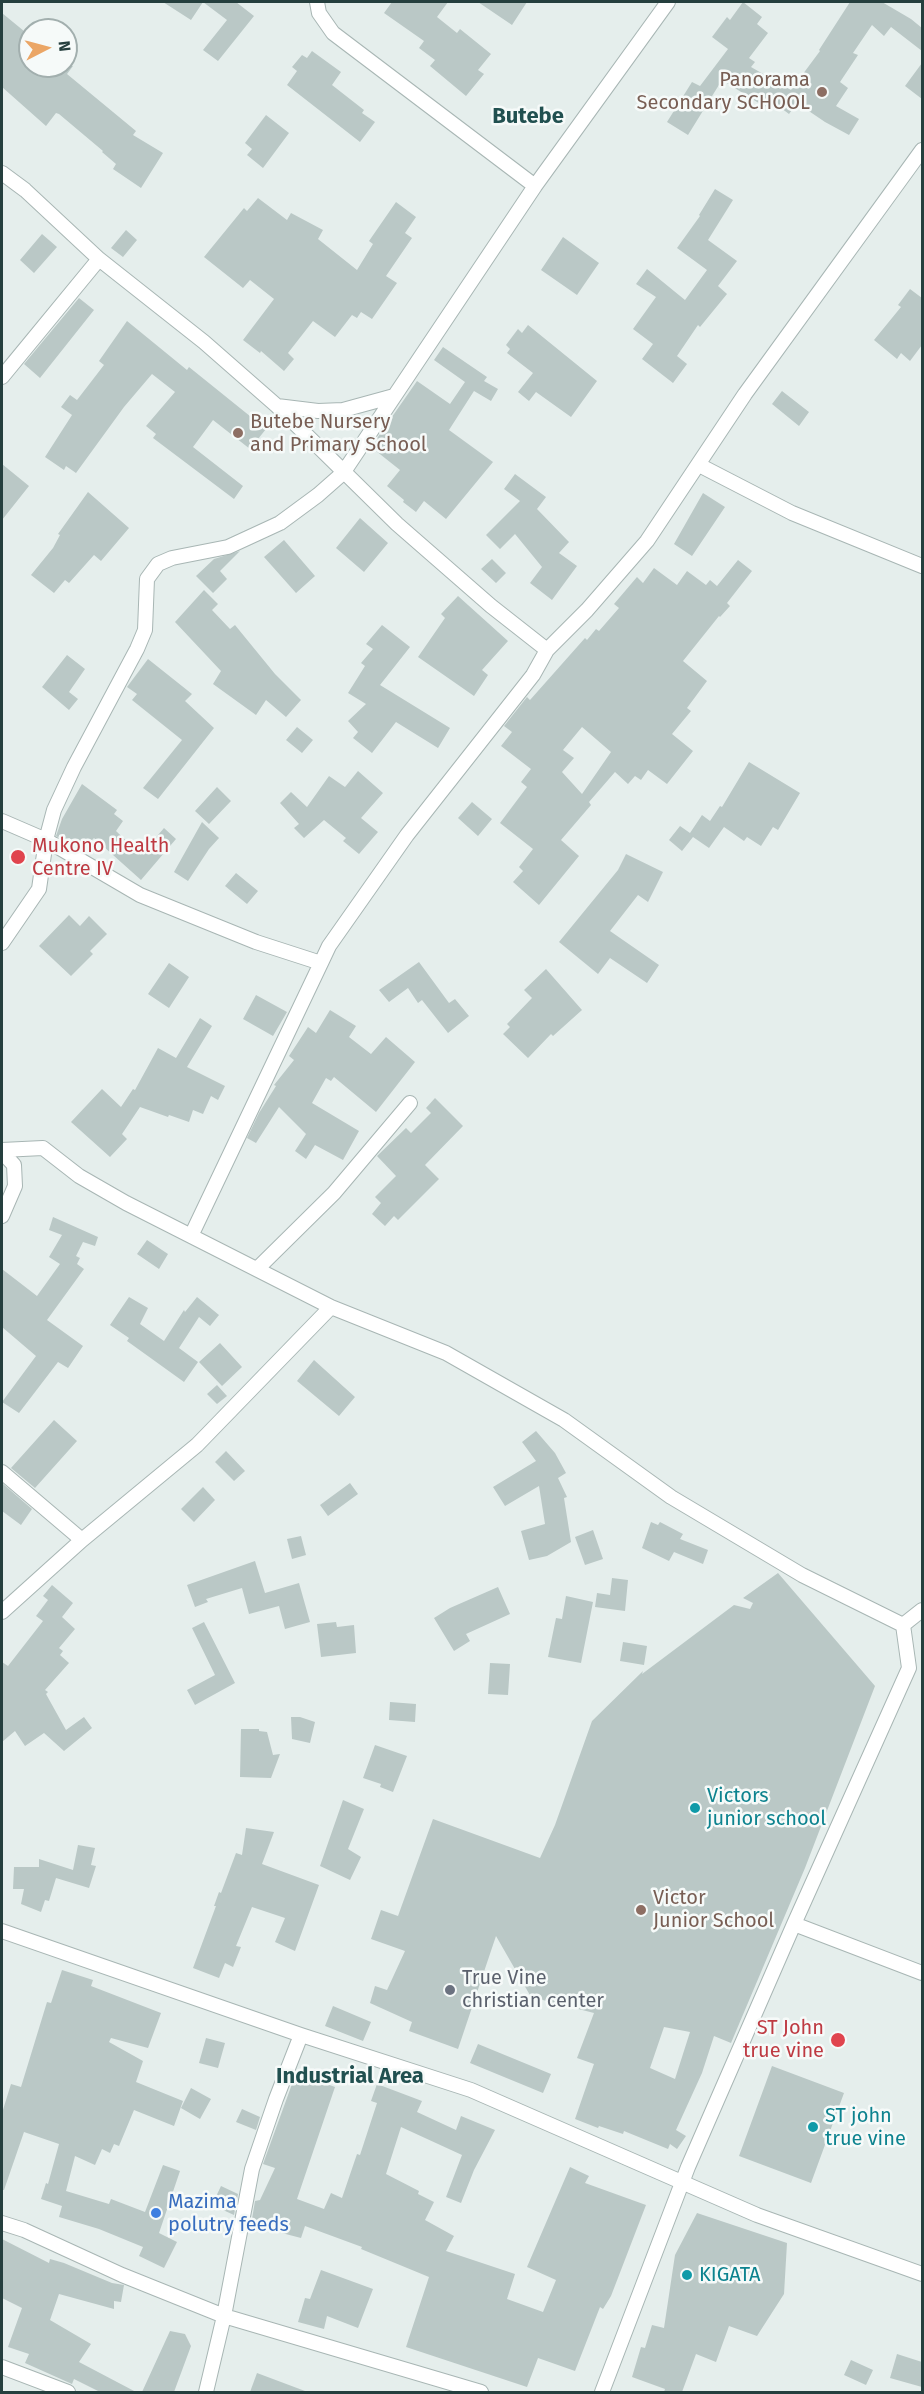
<!DOCTYPE html>
<style>
body{margin:0}
#map{position:relative;width:924px;height:2394px;overflow:hidden;background:#e5eeec;font-family:"Fira Sans",sans-serif}
canvas{display:block}
.frame{position:absolute;inset:0;border:3px solid #253f3e;pointer-events:none}
.north{position:absolute;left:18px;top:18px;width:60px;height:60px;box-sizing:border-box;background:#f6faf9;border:2px solid #a2afae;border-radius:50%;rotate:84deg;font-size:16px;font-weight:700;line-height:24px;text-align:center;color:#253f3e}
.north::after{content:'';display:block;margin:auto;width:21px;height:27px;background:#eba666;clip-path:polygon(50% 0,100% 100%,50% 72%,0 100%)}
</style>
<div id="map">
<canvas width="924" height="2394"></canvas>
<div class="frame"></div>
<div class="north">N</div>
</div>
<script>
const context = document.querySelector('canvas').getContext('2d');
context.lineJoin = 'round';
function fillPath(path, color) {
  context.fillStyle = color;
  context.fill(path, 'evenodd');
}
function shape(rows) {
  const path = new Path2D();
  for (const r of rows) {
    path.moveTo(r[0], r[1]);
    for (let i = 2; i < r.length; i += 2) path.lineTo(r[i], r[i + 1]);
  }
  return path;
}
function strokePath(path, color, width, dash) {
  context.strokeStyle = color;
  context.lineWidth = width;
  context.lineCap = dash ? 'butt' : 'round';
  context.setLineDash(dash || []);
  context.stroke(path);
}
function label(font, color, halo, rows, align = 'center') {
  context.font = font + ' "Fira Sans",sans-serif';
  context.lineWidth = 5;
  context.setLineDash([]);
  context.textBaseline = 'middle';
  context.strokeStyle = halo;
  context.fillStyle = color;
  for (const [text, x, y, turn = 0] of rows) {
    context.save();
    context.translate(x, y);
    context.rotate((+turn || 0) * Math.PI / 180);
    context.textAlign = isNaN(turn) ? turn : align;
    if (halo) context.strokeText(text, 0, 0);
    context.fillText(text, 0, 0);
    context.restore();
  }
}
fillPath(shape([
 [163,2,236,2,254,16,218,61,203,50,227,20,203,2,191,20],
 [392,2,448,2,437,17,457,33,460,29,491,54,478,70,484,74,466,96,430,66,435,60,419,48,424,41,384,13],
 [478,2,527,2,512,25],
 [743,2,762,17,757,24,768,33,749,58,755,62,751,67,791,90,820,51,819,50,850,2,882,2,911,19,922,28,922,51,891,27,884,36,872,25,853,53,858,55,840,82,848,88,836,106,859,119,849,135,825,122,797,103,789,114,769,99,765,107,722,80,688,135,667,122,692,82,700,86,728,49,712,37,727,17,730,20],
 [2,13,30,36,30,66,73,66,67,74,136,131,133,135,163,153,141,188,113,169,116,164,102,152,103,151,59,114,56,113,46,126,2,87],
 [312,51,341,72,332,85,364,110,362,113,375,122,360,142,287,85,297,71,292,67,302,55,307,58],
 [922,63,922,99,905,86],
 [266,115,289,133,263,168,247,155,252,149,245,143],
 [715,189,733,200,708,240,737,261,718,286,727,294,700,327,698,325,677,356,687,364,673,383,642,359,653,344,633,329,656,297,636,284,647,269,685,300,707,270,677,248,700,216,699,215],
 [258,198,287,220,291,213,323,230,318,239,357,270,373,244,369,241,396,202,416,217,405,233,412,238,386,276,397,283,372,319,361,312,357,318,352,315,335,337,313,321,288,353,294,359,284,371,261,351,260,353,243,340,274,299,250,280,243,288,204,257,244,208,247,211],
 [126,230,137,240,123,257,111,248],
 [42,234,57,247,34,273,20,260],
 [563,237,599,263,577,295,541,270],
 [910,289,922,298,922,345,910,361,901,353,897,359,874,340,901,307,898,305],
 [79,298,94,310,40,378,24,364],
 [127,321,187,370,189,367,266,429,250,449,213,420,193,447,243,486,234,499,153,438,156,434,146,426,175,392,152,374,124,407,76,473,66,466,64,470,45,457,72,415,61,407,70,395,77,400,104,365,99,361],
 [528,325,597,381,571,417,536,392,529,401,518,392,533,373,507,353,510,349,506,345,518,329,522,333],
 [443,347,487,377,484,381,498,389,491,401,474,391,449,430,493,462,446,519,424,501,416,512,403,502,404,500,387,486,400,470,371,447,417,381,450,404,465,382,434,360],
 [782,391,809,412,799,426,772,404],
 [2,464,29,486,2,520],
 [515,474,546,497,537,509,569,542,559,553,577,566,552,600,530,583,542,567,515,534,500,549,486,535,520,501,504,489],
 [88,492,129,528,101,561,94,555,69,583,65,580,54,593,31,575,53,548,60,535,58,534],
 [703,493,725,507,692,556,674,544],
 [360,518,388,543,364,572,336,548],
 [284,540,315,576,296,593,264,557],
 [240,551,220,571,227,579,213,593,196,576,214,559],
 [492,559,506,573,496,583,481,569],
 [738,560,752,571,727,603,730,606,720,617,719,616,683,661,707,681,687,708,691,711,672,734,693,751,667,784,648,770,641,780,635,776,628,784,615,772,589,802,591,805,561,840,579,856,539,905,513,882,523,871,519,867,533,849,500,823,527,787,521,782,531,769,501,746,512,732,504,726,527,697,530,700,585,638,587,640,596,629,599,631,619,608,614,604,637,577,643,583,654,568,677,585,687,571,706,585,710,580,717,586],
 [582,727,611,752,582,794,562,772,574,758,563,750],
 [204,590,218,604,212,610,230,629,235,625,275,674,301,700,286,717,266,700,256,715,213,684,221,671,175,622],
 [458,596,508,641,482,670,488,675,474,696,418,657,445,618,441,614],
 [382,625,410,647,380,685,450,728,438,748,396,722,372,753,353,738,358,732,348,721,366,704,348,693,365,666,361,663,373,649,366,644],
 [67,655,85,669,69,692,78,699,69,710,42,687],
 [148,659,192,694,185,701,214,728,158,799,143,788,182,740,132,700,137,694,127,687],
 [297,727,313,740,302,753,286,740],
 [749,762,800,793,778,830,773,827,761,846,747,837,744,841,724,827,709,848,693,837,682,851,669,840,680,826,690,833,702,815,710,821,720,806,722,807],
 [358,771,383,793,361,818,378,832,359,854,343,841,346,838,324,820,304,838,294,828,299,824,280,803,291,792,307,807,329,776,345,787],
 [82,784,117,810,114,814,123,821,116,831,141,855,164,828,176,839,141,880,94,838,82,850,69,838,66,842,56,836,62,819],
 [217,787,231,801,209,824,195,811],
 [472,802,492,819,478,836,458,818],
 [202,822,219,838,209,849,188,881,174,872],
 [626,854,663,872,648,902,638,895,610,931,659,965,647,983,610,958,598,974,559,942,618,870],
 [236,873,258,891,247,904,225,886],
 [69,915,80,926,89,916,107,934,90,951,93,954,71,976,39,946],
 [419,962,449,1003,455,999,469,1016,448,1033,422,1000,418,1003,408,988,389,1002,379,990],
 [169,963,189,977,169,1008,148,994],
 [546,969,582,1010,553,1036,551,1034,528,1058,503,1034,510,1027,507,1024,532,998,524,990],
 [256,995,287,1012,273,1036,243,1019],
 [330,1010,356,1026,349,1037,371,1054,386,1037,415,1062,376,1112,334,1077,331,1081,326,1078,312,1103,359,1131,343,1160,315,1145,306,1159,295,1151,306,1134,279,1107,256,1143,247,1138,259,1113,276,1086,274,1085,294,1060,289,1056,308,1027,316,1033],
 [200,1018,212,1026,187,1067,225,1086,218,1100,211,1096,203,1114,193,1110,189,1122,169,1115,168,1117,140,1107,122,1134,127,1139,110,1157,71,1122,102,1089,121,1107,133,1089,135,1090,158,1048,176,1058],
 [435,1098,463,1126,425,1165,439,1179,398,1220,394,1216,385,1226,372,1214,381,1203,375,1197,396,1176,377,1156,406,1128,411,1133,431,1113,426,1108],
 [53,1217,98,1237,95,1246,83,1242,76,1256,80,1258,77,1264,84,1269,47,1320,83,1346,68,1368,58,1362,19,1413,2,1402,36,1356,2,1327,2,1269,37,1296,60,1264,49,1257,62,1235,49,1230],
 [147,1240,168,1254,159,1269,137,1254],
 [129,1297,148,1308,140,1324,164,1341,184,1310,185,1312,197,1297,219,1315,210,1326,199,1317,179,1348,198,1362,184,1382,127,1341,129,1338,110,1325],
 [220,1343,242,1367,222,1386,199,1362],
 [314,1360,355,1397,339,1416,297,1381],
 [217,1385,227,1396,217,1404,207,1394],
 [54,1420,77,1441,35,1488,11,1468],
 [536,1431,555,1453,566,1473,558,1478,567,1497,564,1498,571,1542,547,1556,529,1560,521,1531,545,1524,539,1486,505,1506,493,1487,536,1461,522,1442],
 [226,1451,245,1471,234,1481,215,1462],
 [2,1483,32,1509,21,1525,2,1511],
 [350,1483,358,1494,328,1516,320,1505],
 [203,1487,215,1500,194,1522,181,1509],
 [651,1522,658,1525,660,1522,683,1534,680,1539,708,1550,703,1564,674,1552,669,1561,642,1548],
 [593,1530,603,1559,585,1565,575,1537],
 [301,1536,306,1555,292,1559,287,1539],
 [255,1561,265,1593,299,1583,310,1622,285,1629,279,1606,249,1614,242,1588,206,1599,208,1602,195,1607,187,1585],
 [778,1573,875,1686,805,1868,731,2043,714,2036,702,2073,676,2130,686,2136,677,2149,670,2144,668,2149,624,2131,623,2134,599,2126,598,2128,575,2119,594,2064,577,2058,594,2013,531,1997,496,1936,458,2049,409,2031,412,2022,370,2003,375,1986,387,1990,405,1951,371,1939,381,1910,398,1916,433,1819,540,1858,555,1825,592,1721,643,1671,642,1674,734,1605,750,1609,753,1603,743,1598],
 [664,2027,690,2032,675,2079,650,2068],
 [612,1578,628,1580,625,1611,595,1607,597,1593,610,1595],
 [52,1585,73,1603,62,1617,75,1629,59,1648,63,1651,60,1655,69,1663,45,1690,48,1692,46,1694,66,1730,84,1717,92,1728,64,1751,44,1733,25,1746,15,1731,2,1742,2,1662,8,1666,43,1621,36,1616,48,1600,43,1596],
 [498,1587,510,1614,466,1634,470,1641,454,1651,434,1618,450,1608],
 [566,1596,593,1602,581,1663,548,1657,556,1618,562,1619],
 [204,1622,235,1683,195,1705,187,1690,215,1675,192,1628],
 [336,1622,337,1627,354,1625,356,1653,321,1657,317,1624],
 [623,1642,647,1646,644,1665,620,1661],
 [490,1663,510,1664,508,1695,488,1694],
 [390,1702,416,1704,415,1722,389,1720],
 [291,1717,300,1717,315,1722,310,1743,292,1739],
 [241,1729,259,1729,259,1731,267,1732,273,1755,280,1754,271,1778,240,1777],
 [375,1745,407,1756,393,1792,380,1787,381,1784,363,1778],
 [343,1800,364,1809,348,1849,361,1857,350,1880,320,1866],
 [246,1828,274,1832,262,1864,319,1885,295,1951,275,1942,285,1918,252,1907,236,1946,241,1947,233,1967,225,1963,219,1978,193,1968,216,1906,214,1906,219,1892,221,1893,236,1853,242,1855],
 [78,1845,95,1848,91,1865,96,1866,89,1888,56,1878,49,1901,45,1900,41,1912,21,1904,24,1889,13,1889,14,1867,39,1867,39,1859,73,1870],
 [62,1970,93,1980,91,1986,161,2013,148,2048,111,2038,109,2042,143,2061,136,2082,183,2101,174,2126,134,2110,119,2146,114,2144,110,2153,102,2149,95,2165,75,2156,66,2191,109,2204,111,2199,145,2212,163,2165,180,2171,159,2233,177,2242,164,2268,139,2256,143,2247,99,2229,59,2217,62,2206,41,2199,46,2183,48,2184,59,2144,24,2132,4,2190,2,2190,2,2113,11,2084,21,2087,47,2002,51,2003],
 [333,2006,371,2022,363,2041,325,2026],
 [206,2038,225,2043,218,2068,199,2063],
 [478,2044,551,2074,543,2093,470,2063],
 [772,2066,844,2093,811,2183,739,2156],
 [296,2073,335,2087,297,2199,324,2209,331,2193,342,2198,357,2154,360,2155,377,2103,371,2101,377,2084,422,2101,417,2112,456,2130,461,2116,495,2130,474,2170,461,2203,446,2197,462,2155,401,2127,386,2174,419,2191,418,2194,434,2202,425,2220,454,2236,446,2251,515,2274,507,2299,543,2312,556,2280,527,2267,570,2167,589,2176,585,2183,646,2205,611,2296,603,2309,600,2307,575,2371,538,2358,527,2387,406,2347,429,2277,361,2249,362,2247,305,2226,301,2238,251,2225,255,2201,260,2200,275,2168,263,2164],
 [191,2088,211,2099,200,2119,181,2108],
 [242,2109,260,2117,256,2130,236,2122],
 [221,2186,238,2194,234,2215,212,2205],
 [697,2213,787,2243,784,2294,757,2336,729,2326,716,2362,696,2354,682,2392,664,2392,665,2389,632,2377,641,2347,645,2348,652,2325,664,2328,675,2255],
 [2,2239,49,2263,50,2259,64,2263,112,2283,124,2285,121,2302,114,2301,114,2309,59,2294,50,2320,91,2344,79,2362,136,2392,100,2392,74,2379,72,2384,25,2363,29,2354,8,2347,22,2308,2,2298],
 [321,2270,373,2289,358,2328,327,2316,324,2329,298,2322,305,2298,310,2299],
 [170,2331,185,2334,191,2346,174,2392,142,2392],
 [897,2354,922,2362,922,2387,890,2378],
 [851,2360,873,2370,866,2385,844,2375],
 [257,2373,305,2391,305,2392,250,2392]
]), '#bac8c6');
const street = shape([
 [317,2,319,13,333,33,535,186],
 [2,173,25,190,99,259,204,342,277,406,397,524,491,606,547,650,587,610,647,541,745,394,922,150],
 [2,377,99,259],
 [277,406,318,411,343,410,394,396],
 [699,465,792,513,922,566],
 [2,821,46,840,140,895,256,942,321,963,329,946,407,835,533,675,547,650],
 [2,943,39,889,46,840,54,810,74,767,137,649,145,630,147,579,158,564,172,558,228,547,280,523,318,495,343,473,535,186,668,2],
 [2,1150,43,1148,79,1176,126,1203,331,1307,446,1353,564,1420,671,1497,802,1575,903,1625],
 [2,1152,14,1165,15,1186,2,1216],
 [191,1236,321,963],
 [257,1269,334,1193,410,1103],
 [2,1472,82,1540],
 [2,1612,82,1540,197,1445,331,1307],
 [794,1924,922,1973],
 [2,1931,301,2035,471,2090,757,2215,922,2274],
 [2,2223,24,2230,122,2275,224,2316,481,2392],
 [2,2367,68,2392],
 [206,2392,224,2316,252,2169,276,2099,301,2035],
 [602,2392,688,2167,794,1924,909,1668,903,1625,922,1610]
]);
strokePath(street, '#a8b6b4', 16);
strokePath(street, '#fff', 14);
for (const [x, y, r, color] of [
 [822,92,6,"#8d6e63"],
 [238,433,6,"#8d6e63"],
 [18,857,8,"#e0444e"],
 [695,1808,6,"#0f9aa8"],
 [641,1910,6,"#8d6e63"],
 [450,1990,6,"#6b7280"],
 [838,2040,8,"#e0444e"],
 [813,2127,6,"#0f9aa8"],
 [156,2213,6,"#3f7fe0"],
 [687,2275,6,"#0f9aa8"]
]) {
  const dot = new Path2D();
  dot.arc(x, y, r, 0, 2 * Math.PI);
  context.fillStyle = color;
  context.fill(dot);
  strokePath(dot, '#f6faf9', 2);
}
label('20px', '#785e54', '#f6faf9', [
 ["Panorama",810,80,"right"],
 ["Secondary SCHOOL",810,103,"right"],
 ["Butebe Nursery",250,422],
 ["and Primary School",250,445],
 ["Victor",653,1898],
 ["Junior School",653,1921]
], 'left');
label('20px', '#be3a42', '#f6faf9', [
 ["Mukono Health",32,846],
 ["Centre IV",32,869],
 ["ST John",824,2028,"right"],
 ["true vine",824,2051,"right"]
], 'left');
label('20px', '#0d838f', '#f6faf9', [
 ["Victors",707,1796],
 ["junior school",707,1819],
 ["ST john",825,2116],
 ["true vine",825,2139],
 ["KIGATA",699,2275]
], 'left');
label('20px', '#5b616d', '#f6faf9', [
 ["True Vine",462,1978],
 ["christian center",462,2001]
], 'left');
label('20px', '#366cbe', '#f6faf9', [
 ["Mazima",168,2202],
 ["polutry feeds",168,2225]
], 'left');
label('bold 22px', '#215050', '#f6faf9', [
 ["Butebe",528,117],
 ["Industrial Area",350,2077]
]);
</script>
